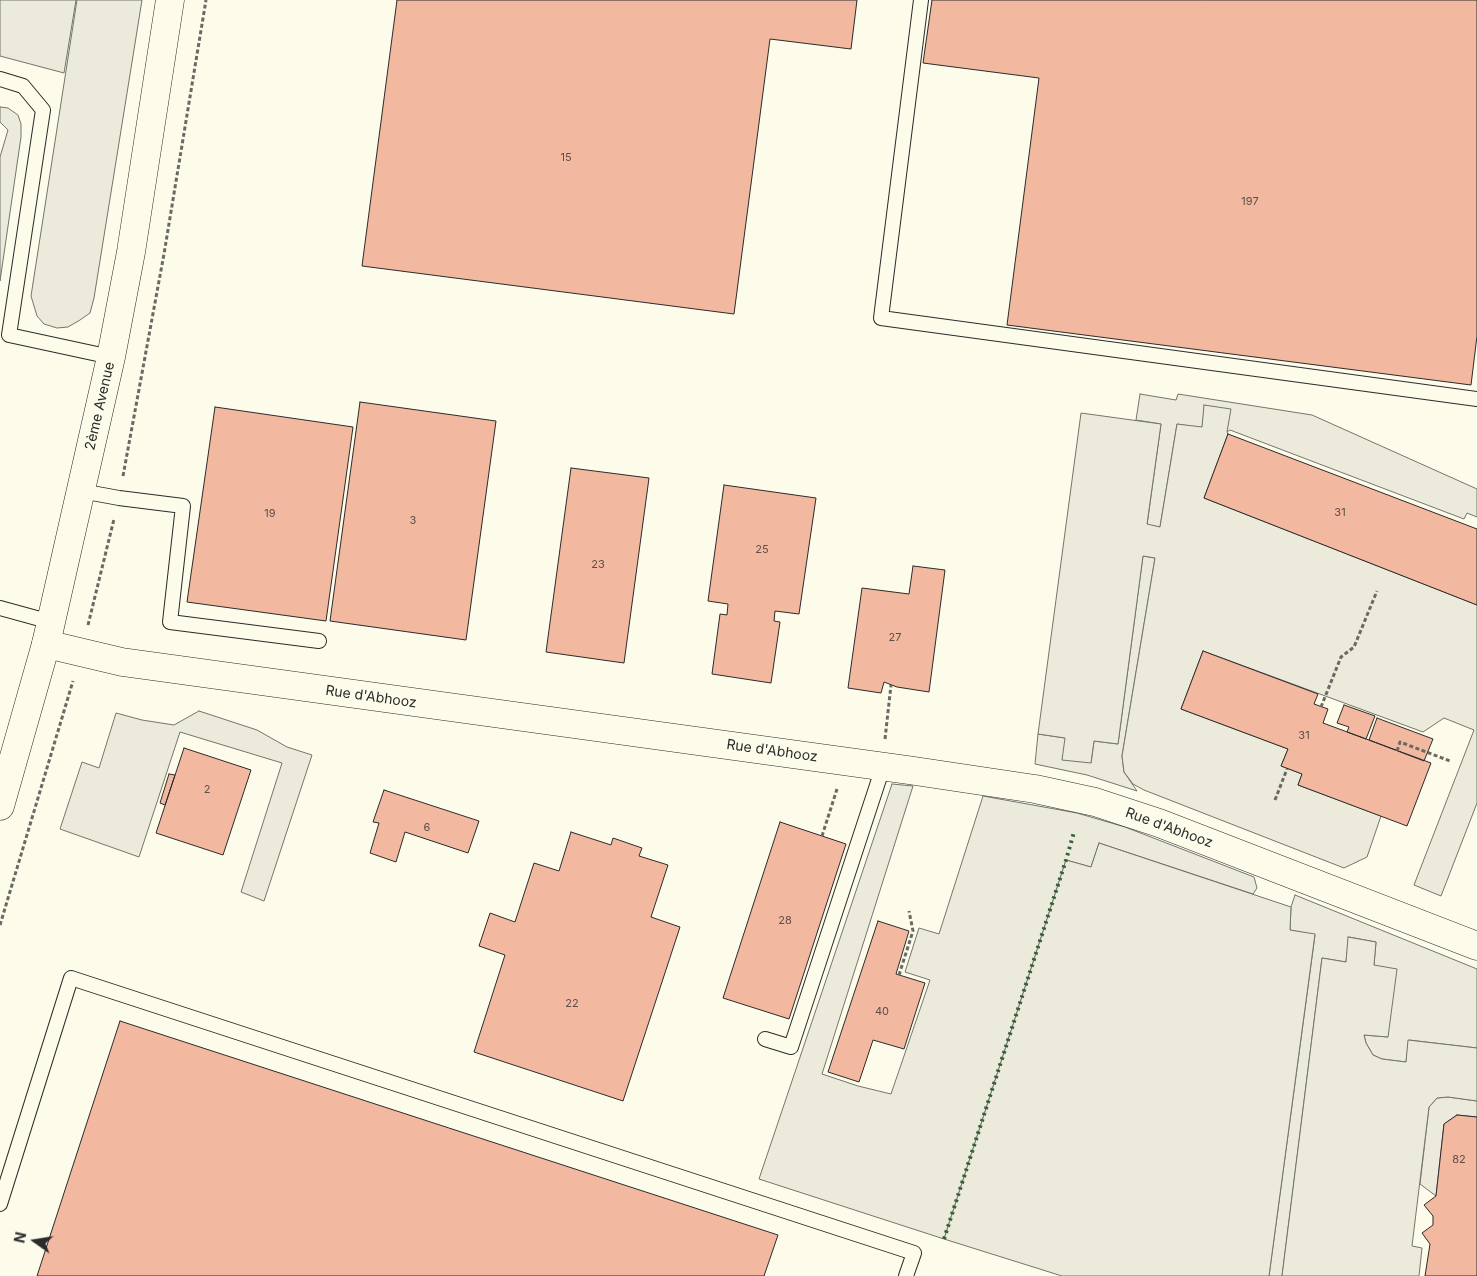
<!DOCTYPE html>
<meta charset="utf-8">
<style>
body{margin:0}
#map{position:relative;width:1477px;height:1276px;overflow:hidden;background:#fdfbea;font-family:Inter,sans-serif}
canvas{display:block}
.north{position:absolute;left:10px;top:1216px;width:50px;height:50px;-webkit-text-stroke:4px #fdfbea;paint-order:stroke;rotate:283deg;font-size:14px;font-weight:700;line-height:20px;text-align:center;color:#2b2b2b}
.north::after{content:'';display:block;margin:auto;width:18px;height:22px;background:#2b2b2b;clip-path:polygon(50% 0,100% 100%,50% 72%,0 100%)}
</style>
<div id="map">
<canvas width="1477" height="1276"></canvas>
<div class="north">N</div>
</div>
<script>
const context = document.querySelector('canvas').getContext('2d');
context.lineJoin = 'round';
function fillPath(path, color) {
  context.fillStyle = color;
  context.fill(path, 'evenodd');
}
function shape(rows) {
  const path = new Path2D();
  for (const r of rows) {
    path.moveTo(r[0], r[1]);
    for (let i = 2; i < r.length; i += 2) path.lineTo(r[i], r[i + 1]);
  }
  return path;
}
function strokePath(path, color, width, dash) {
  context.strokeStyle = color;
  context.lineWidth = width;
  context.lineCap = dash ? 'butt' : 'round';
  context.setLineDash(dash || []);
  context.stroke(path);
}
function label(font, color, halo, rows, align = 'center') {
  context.font = font + ' Inter,sans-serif';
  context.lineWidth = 4;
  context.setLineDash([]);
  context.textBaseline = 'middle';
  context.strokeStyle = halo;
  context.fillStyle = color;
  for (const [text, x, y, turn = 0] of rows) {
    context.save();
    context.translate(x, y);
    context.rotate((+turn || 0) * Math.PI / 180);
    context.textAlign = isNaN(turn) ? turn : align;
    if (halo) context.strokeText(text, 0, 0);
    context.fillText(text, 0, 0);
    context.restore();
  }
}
const green = shape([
 [77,0,142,0,94,298,90,313,80,320,68,327,57,328,44,324,37,316,31,296,77,0],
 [0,107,8,108,18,115,21,124,21,137,0,281,0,157,8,130,0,122,0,107],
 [1140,394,1176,400,1178,394,1312,415,1477,489,1477,517,1467,513,1464,519,1230,430,1227,432,1205,405,1202,428,1177,424,1160,527,1147,525,1161,424,1136,420,1140,394],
 [1143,556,1155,558,1122,756,1124,772,1137,791,1087,775,1035,764,1038,734,1065,738,1091,763,1094,741,1118,744,1143,556],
 [892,784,913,786,822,1074,858,1086,891,1094,930,980,905,972,919,928,939,934,983,796,1077,813,1125,827,1254,877,1257,888,1253,894,1099,843,1091,867,1066,860,944,1239,759,1179,892,784],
 [1295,895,1477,969,1477,1048,1409,1040,1406,1062,1382,1059,1373,1055,1366,1043,1364,1035,1388,1037,1374,965,1376,942,1349,937,1346,962,1322,958,1282,1276,1269,1276,1315,935,1290,930,1291,907,1295,895],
 [1448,1097,1477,1101,1477,1117,1457,1115,1444,1124,1436,1196,1420,1184,1429,1107,1437,1098,1448,1097]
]);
fillPath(green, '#ecebdb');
strokePath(green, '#74746e', 1);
const parking = shape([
 [0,0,76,0,64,73,0,56,0,0],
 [1204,405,1231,409,1227,432,1228,434,1204,498,1477,605,1477,803,1441,896,1414,885,1474,730,1444,718,1423,732,1203,651,1181,709,1288,749,1281,766,1302,774,1298,785,1381,816,1367,857,1344,868,1144,790,1133,784,1124,772,1122,756,1155,558,1143,556,1118,744,1094,741,1091,763,1062,760,1065,738,1038,734,1081,413,1161,424,1147,524,1160,527,1177,424,1202,427,1204,405],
 [199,711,257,730,287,747,312,755,264,901,241,892,282,763,180,732,139,857,60,829,82,762,99,768,116,713,142,720,174,725,199,711],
 [1099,843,1291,907,1290,930,1315,934,1269,1276,1062,1276,944,1239,1066,860,1091,867,1099,843],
 [1348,937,1376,942,1374,965,1397,969,1388,1037,1364,1035,1366,1043,1373,1055,1382,1059,1406,1062,1408,1040,1477,1048,1477,1101,1448,1097,1437,1098,1429,1107,1412,1246,1422,1248,1419,1276,1282,1276,1322,958,1346,962,1348,937]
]);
fillPath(parking, '#eceadb');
strokePath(parking, '#74746e', 1);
const building = shape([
 [397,0,857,0,851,49,770,39,734,314,362,266,397,0],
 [932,0,1477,0,1477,336,1471,385,1007,325,1039,78,923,63,932,0],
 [360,402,496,421,466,640,330,621,360,402],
 [215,407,353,427,326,621,187,602,215,407],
 [1228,434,1477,529,1477,605,1204,498,1228,434],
 [571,468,649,478,624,663,546,652,571,468],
 [724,485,816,498,799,614,775,611,774,621,780,622,771,683,712,674,720,614,727,615,728,604,708,601,724,485],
 [913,566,945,570,929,692,897,687,884,682,881,693,848,688,862,588,909,594,913,566],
 [1203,651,1318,694,1314,704,1328,709,1323,723,1431,763,1407,826,1298,785,1302,774,1281,766,1288,749,1181,709,1203,651],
 [1344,705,1375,716,1366,739,1347,732,1349,727,1337,723,1344,705],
 [1377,718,1433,739,1424,761,1369,740,1377,718],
 [184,748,251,770,223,855,156,833,184,748],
 [169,774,175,775,165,805,160,803,169,774],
 [384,790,479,821,468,853,405,832,396,862,370,853,379,823,373,822,384,790],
 [780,822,846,844,789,1019,723,998,780,822],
 [571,832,611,845,613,838,642,848,639,856,668,865,651,917,680,927,623,1101,474,1052,505,955,479,946,490,913,515,922,534,863,559,871,571,832],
 [878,921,909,931,896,974,925,983,904,1049,873,1040,859,1082,828,1072,878,921],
 [120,1021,778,1235,764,1276,37,1276,120,1021],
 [1457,1115,1477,1117,1477,1276,1425,1276,1430,1244,1422,1233,1433,1225,1433,1216,1424,1205,1436,1196,1444,1124,1457,1115]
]);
fillPath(building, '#f2b8a0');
strokePath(building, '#2b2b2b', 1);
const service = shape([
 [921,0,881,318,1477,399],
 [0,79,23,86,43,110,9,335,111,357],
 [81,491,119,498,183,506,170,622,319,641],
 [0,608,51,622],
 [765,1039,791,1047,883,767],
 [0,1204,71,978,914,1253,906,1276]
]);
const minor = shape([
 [46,644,122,662,908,770,1035,789,1095,802,1159,823,1477,946]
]);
const tertiary = shape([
 [0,806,46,644,111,357,131,252,170,0]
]);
strokePath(service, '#2b2b2b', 16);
strokePath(minor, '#2b2b2b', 29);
strokePath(tertiary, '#2b2b2b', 29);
strokePath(shape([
 [123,476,164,254,206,0],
 [88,625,114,519],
 [1321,707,1341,657,1354,647,1377,591],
 [885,739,891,685],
 [1397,751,1400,742,1450,761],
 [1275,800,1287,769],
 [822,836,837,789],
 [0,925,73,681],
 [899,975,913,931,909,911]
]), '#6a6964', 3, [4, 2.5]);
strokePath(service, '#fdfbea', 14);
strokePath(minor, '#fdfbea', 28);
strokePath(tertiary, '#fdfbea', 28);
strokePath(shape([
 [944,1239,1066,860,1074,832]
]), '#34623c', 4, [2.5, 4]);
label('11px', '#5d4e48', null, [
 ["15",566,158],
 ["197",1250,202],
 ["31",1340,513],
 ["19",270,514],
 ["3",413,521],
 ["25",762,550],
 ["23",598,565],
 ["27",895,638],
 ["31",1304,736],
 ["2",207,790],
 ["6",427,828],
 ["28",785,921],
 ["22",572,1004],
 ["40",882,1012],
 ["82",1459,1160]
]);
label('14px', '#2b2b2b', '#fdfbea', [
 ["2ème Avenue",100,406,-77],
 ["Rue d'Abhooz",371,697,8],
 ["Rue d'Abhooz",772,751,8],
 ["Rue d'Abhooz",1169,828,20]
]);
</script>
